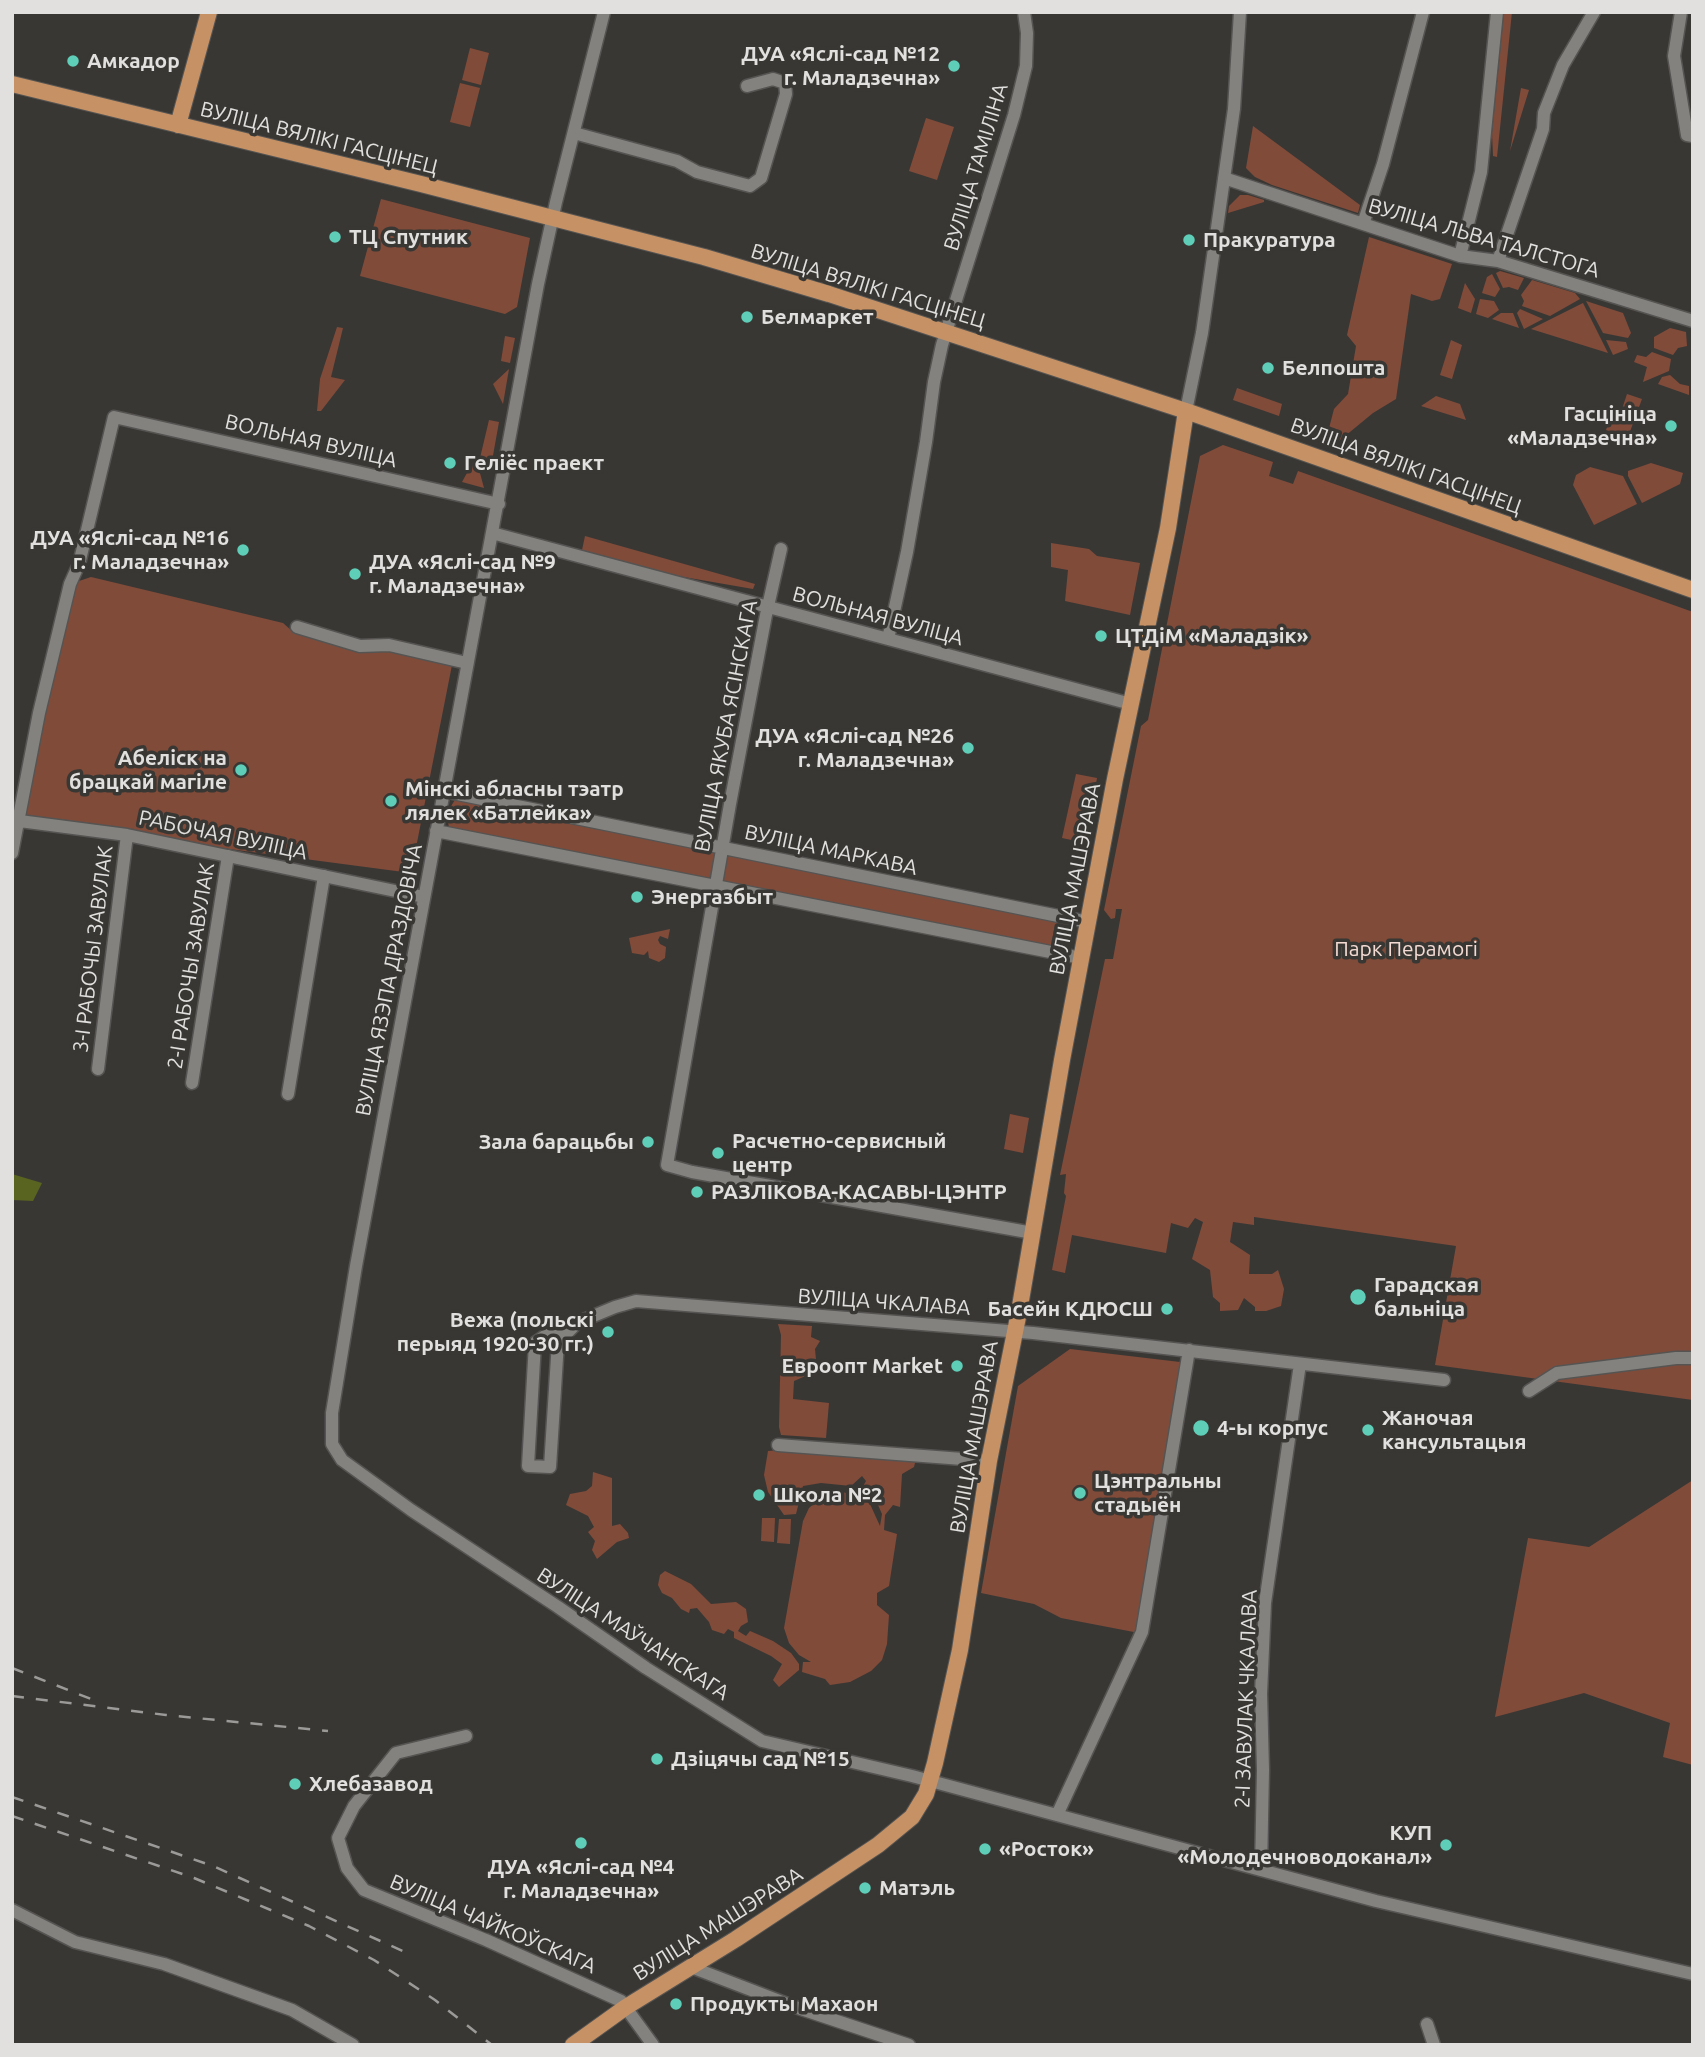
<!DOCTYPE html>
<meta charset="utf-8">
<style>
body{margin:0}
#map{position:relative;width:1705px;height:2057px;overflow:hidden;background:#393734;font-family:Ubuntu,sans-serif}
canvas{display:block}
.frame{position:absolute;inset:0;border:14px solid #e1e0de;pointer-events:none}
</style>
<div id="map">
<canvas width="1705" height="2057"></canvas>
<div class="frame"></div>
</div>
<script>
const context = document.querySelector('canvas').getContext('2d');
context.lineJoin = 'round';
function fillPath(path, color) {
  context.fillStyle = color;
  context.fill(path, 'evenodd');
}
function shape(rows) {
  const path = new Path2D();
  for (const r of rows) {
    path.moveTo(r[0], r[1]);
    for (let i = 2; i < r.length; i += 2) path.lineTo(r[i], r[i + 1]);
  }
  return path;
}
function strokePath(path, color, width, dash) {
  context.strokeStyle = color;
  context.lineWidth = width;
  context.lineCap = dash ? 'butt' : 'round';
  context.setLineDash(dash || []);
  context.stroke(path);
}
function label(font, color, halo, rows, align = 'center') {
  context.font = font + ' Ubuntu,sans-serif';
  context.lineWidth = 7;
  context.setLineDash([]);
  context.textBaseline = 'middle';
  context.strokeStyle = halo;
  context.fillStyle = color;
  for (const [text, x, y, turn = 0] of rows) {
    context.save();
    context.translate(x, y);
    context.rotate((+turn || 0) * Math.PI / 180);
    context.textAlign = isNaN(turn) ? turn : align;
    if (halo) context.strokeText(text, 0, 0);
    context.fillText(text, 0, 0);
    context.restore();
  }
}
fillPath(shape([
 [1504,12,1512,12,1497,157,1493,156,1492,133],
 [470,48,489,53,481,85,462,80],
 [460,83,480,88,470,127,450,122],
 [1521,88,1529,90,1510,151],
 [926,118,954,127,937,180,909,171],
 [1253,126,1360,205,1358,213,1272,185,1255,177,1246,168],
 [1240,195,1248,195,1264,200,1264,202,1228,213,1229,206],
 [381,199,530,238,517,307,505,314,360,276],
 [1369,237,1452,264,1440,299,1432,301,1411,294,1396,399,1373,413,1339,441,1327,436,1334,409,1348,394,1356,346,1347,335],
 [1500,271,1524,278,1518,290,1509,287,1503,288,1496,273],
 [1492,274,1500,289,1495,297,1482,293,1487,277],
 [1532,280,1575,293,1580,299,1550,316,1522,306,1524,301,1521,295],
 [1465,283,1475,299,1471,313,1458,308],
 [1480,299,1494,301,1499,310,1488,318,1476,314],
 [1586,301,1623,313,1631,333,1628,338,1603,333],
 [1583,303,1608,353,1531,329],
 [1520,309,1543,319,1524,329,1517,313],
 [1501,313,1513,313,1519,328,1492,319],
 [337,327,343,328,331,377,345,380,321,411,317,411,320,379],
 [1670,328,1686,332,1687,346,1678,348,1673,355,1654,348,1654,337],
 [505,336,515,338,510,363,501,361],
 [1451,340,1462,345,1452,379,1440,375],
 [1606,340,1626,342,1628,349,1613,355],
 [1652,352,1671,359,1669,371,1643,382,1647,367,1634,362,1637,355,1646,357],
 [509,369,503,404,493,384],
 [1670,375,1680,384,1689,386,1689,395,1658,384,1662,377],
 [1237,388,1282,404,1279,416,1233,400],
 [1627,394,1642,399,1628,437,1606,430,1611,415,1619,418],
 [1436,396,1460,404,1466,420,1421,406],
 [489,420,499,422,492,461,480,458],
 [1223,445,1273,462,1269,476,1293,484,1298,471,1693,612,1693,1400,1435,1365,1456,1246,1254,1217,1254,1225,1233,1222,1230,1242,1250,1255,1249,1274,1272,1274,1278,1270,1284,1289,1281,1306,1266,1311,1255,1311,1255,1307,1244,1298,1238,1310,1220,1311,1220,1303,1213,1297,1210,1270,1192,1259,1203,1222,1195,1218,1188,1228,1171,1223,1166,1253,1072,1235,1065,1273,1052,1270,1066,1196,1064,1193,1066,1174,1060,1175,1105,959,1113,959,1122,909,1116,909,1115,918,1111,919,1104,910,1141,726,1148,720,1200,456],
 [473,462,477,462,484,488,462,482],
 [1651,463,1683,473,1680,484,1642,503,1628,476,1628,471],
 [1590,467,1623,476,1637,504,1594,525,1573,485,1576,475],
 [585,536,755,584,753,589,678,576,582,550],
 [1051,543,1089,549,1097,556,1140,563,1130,615,1065,601,1068,570,1051,567],
 [91,577,283,623,292,631,306,635,452,665,411,873,17,821,70,584],
 [1076,774,1097,778,1086,843,1062,838],
 [456,798,1068,924,1063,948,449,829,447,813],
 [670,929,668,939,660,936,658,940,660,944,666,947,665,958,659,962,649,958,648,951,644,955,632,953,629,938],
 [1010,1114,1029,1118,1023,1153,1004,1149],
 [778,1324,812,1326,811,1337,820,1341,815,1349,817,1371,794,1381,793,1399,829,1403,826,1438,781,1435,779,1427,781,1335],
 [1070,1349,1180,1362,1139,1633,1061,1618,1034,1604,981,1593,1018,1386],
 [781,1450,856,1455,868,1458,878,1455,916,1459,914,1467,902,1474,900,1507,893,1505,885,1515,884,1530,897,1534,889,1586,877,1593,877,1605,889,1615,887,1644,882,1660,871,1671,850,1682,830,1685,825,1679,802,1672,803,1662,811,1662,799,1655,789,1643,784,1628,803,1521,809,1508,820,1498,835,1491,858,1495,870,1504,880,1526,882,1514,878,1505,862,1488,866,1481,862,1476,851,1486,821,1483,803,1486,796,1514,784,1515,768,1492,764,1475,768,1451],
 [593,1472,612,1478,612,1526,620,1524,628,1533,629,1538,617,1542,597,1559,592,1550,595,1541,588,1532,594,1527,588,1516,566,1505,570,1494,586,1491,592,1486],
 [1693,1480,1693,1765,1663,1757,1670,1723,1584,1693,1495,1717,1528,1538,1589,1547],
 [762,1518,775,1518,774,1542,761,1541],
 [779,1519,791,1519,790,1544,777,1543],
 [665,1571,691,1584,711,1604,736,1602,746,1609,748,1622,741,1626,738,1631,746,1636,750,1631,773,1641,791,1653,799,1664,799,1670,779,1687,773,1680,782,1664,771,1656,734,1638,734,1632,728,1629,724,1634,712,1630,709,1622,697,1608,690,1609,689,1613,681,1609,672,1598,662,1593,658,1585,660,1575]
]), '#814b3a');
fillPath(shape([
 [12,1174,42,1183,33,1201,12,1200]
]), '#596421');
const minor = shape([
 [604,12,556,202,538,284,356,1266,332,1413,332,1444,342,1460,411,1510,558,1607,646,1668,762,1741,912,1776,1376,1901,1693,1974],
 [1681,12,1674,56,1687,135,1693,136],
 [574,133,677,161,697,172,750,186,761,178,786,94,785,83,773,79,747,86],
 [1224,178,1460,256,1498,261,1693,321],
 [1363,224,1383,164,1423,12],
 [1460,256,1481,172,1497,12],
 [1498,261,1543,129,1544,113,1563,65,1594,12],
 [1186,411,1202,333,1234,109,1240,12],
 [492,533,1131,704],
 [781,549,766,615,730,804,667,1165,692,1172,1033,1233],
 [297,627,360,646,389,645,467,663],
 [888,639,907,552,926,442,934,382,942,345,1014,115,1026,66,1027,33,1024,12],
 [443,791,1088,922],
 [12,820,127,835,424,897],
 [436,831,1081,958],
 [12,853,39,713,70,584,79,564,114,417,499,504],
 [98,1069,127,835],
 [192,1083,228,856],
 [288,1094,324,876],
 [576,1324,558,1342,550,1467,528,1466,535,1343,545,1336,615,1307,636,1301,1033,1333,1444,1380],
 [1529,1391,1557,1373,1676,1358,1693,1358],
 [778,1445,989,1461],
 [466,1736,396,1753,354,1806,338,1838,347,1868,364,1890,486,1940,621,2001,653,2045],
 [1057,1815,1142,1632,1189,1350],
 [1261,1870,1263,1770,1261,1694,1265,1603,1300,1364],
 [12,1910,75,1942,164,1964,292,2010,353,2045],
 [691,1967,798,2008,909,2045],
 [1427,2024,1434,2045]
]);
const major = shape([
 [12,84,421,184,704,257,829,294,1186,411,1693,590],
 [178,125,209,12],
 [573,2045,626,2007,736,1939,878,1845,912,1817,926,1794,935,1763,960,1650,989,1461,1019,1312,1062,1060,1115,779,1168,528,1186,411]
]);
strokePath(minor, '#565452', 15);
strokePath(major, '#565452', 18);
strokePath(minor, '#83827f', 12);
strokePath(major, '#c69265', 16);
strokePath(shape([
 [12,1668,91,1699],
 [12,1696,166,1715,328,1731],
 [12,1797,213,1866,405,1952],
 [12,1816,194,1878,309,1926,374,1960,435,2000,492,2045]
]), '#9c9a98', 2.5, [12, 12]);
for (const [x, y, r, color] of [
 [73,61,7,"#5eceb8"],
 [954,66,7,"#5eceb8"],
 [335,237,7,"#5eceb8"],
 [1189,240,7,"#5eceb8"],
 [747,317,7,"#5eceb8"],
 [1268,368,7,"#5eceb8"],
 [1671,426,7,"#5eceb8"],
 [450,463,7,"#5eceb8"],
 [243,550,7,"#5eceb8"],
 [355,574,7,"#5eceb8"],
 [1101,636,7,"#5eceb8"],
 [968,748,7,"#5eceb8"],
 [241,770,7,"#5eceb8"],
 [391,801,7,"#5eceb8"],
 [637,897,7,"#5eceb8"],
 [648,1142,7,"#5eceb8"],
 [718,1153,7,"#5eceb8"],
 [697,1192,7,"#5eceb8"],
 [1358,1297,9,"#5eceb8"],
 [1167,1309,7,"#5eceb8"],
 [608,1332,7,"#5eceb8"],
 [957,1366,7,"#5eceb8"],
 [1201,1428,9,"#5eceb8"],
 [1368,1430,7,"#5eceb8"],
 [1080,1493,7,"#5eceb8"],
 [759,1495,7,"#5eceb8"],
 [657,1759,7,"#5eceb8"],
 [295,1784,7,"#5eceb8"],
 [581,1843,7,"#5eceb8"],
 [1446,1845,7,"#5eceb8"],
 [985,1849,7,"#5eceb8"],
 [865,1888,7,"#5eceb8"],
 [676,2004,7,"#5eceb8"]
]) {
  const dot = new Path2D();
  dot.arc(x, y, r, 0, 2 * Math.PI);
  context.fillStyle = color;
  context.fill(dot);
  strokePath(dot, '#393734', 2.5);
}
label('bold 21px', '#e1e0de', '#393734', [
 ["ДУА «Яслі-сад №12",940,54,"right"],
 ["г. Маладзечна»",940,78,"right"],
 ["Амкадор",87,61],
 ["ТЦ Спутник",349,237],
 ["Пракуратура",1203,240],
 ["Белмаркет",761,317],
 ["Белпошта",1282,368],
 ["Гасцініца",1657,414,"right"],
 ["«Маладзечна»",1657,438,"right"],
 ["Геліёс праект",464,463],
 ["ДУА «Яслі-сад №16",229,538,"right"],
 ["г. Маладзечна»",229,562,"right"],
 ["ДУА «Яслі-сад №9",369,562],
 ["г. Маладзечна»",369,586],
 ["ЦТДіМ «Маладзік»",1115,636],
 ["ДУА «Яслі-сад №26",954,736,"right"],
 ["г. Маладзечна»",954,760,"right"],
 ["Абеліск на",227,758,"right"],
 ["брацкай магіле",227,782,"right"],
 ["Мінскі абласны тэатр",405,789],
 ["лялек «Батлейка»",405,813],
 ["Энергазбыт",651,897],
 ["Расчетно-сервисный",732,1141],
 ["центр",732,1165],
 ["Зала барацьбы",634,1142,"right"],
 ["РАЗЛІКОВА-КАСАВЫ-ЦЭНТР",711,1192],
 ["Гарадская",1374,1285],
 ["бальніца",1374,1309],
 ["Басейн КДЮСШ",1153,1309,"right"],
 ["Вежа (польскі",594,1320,"right"],
 ["перыяд 1920-30 гг.)",594,1344,"right"],
 ["Евроопт Market",943,1366,"right"],
 ["Жаночая",1382,1418],
 ["кансультацыя",1382,1442],
 ["4-ы корпус",1217,1428],
 ["Цэнтральны",1094,1481],
 ["стадыён",1094,1505],
 ["Школа №2",773,1495],
 ["Дзіцячы сад №15",671,1759],
 ["Хлебазавод",309,1784],
 ["КУП",1432,1833,"right"],
 ["«Молодечноводоканал»",1432,1857,"right"],
 ["«Росток»",999,1849],
 ["ДУА «Яслі-сад №4",581,1867,"center"],
 ["г. Маладзечна»",581,1891,"center"],
 ["Матэль",879,1888],
 ["Продукты Махаон",690,2004]
], 'left');
label('21px', '#e1e0de', '#393734', [
 ["ВУЛІЦА ВЯЛІКІ ГАСЦІНЕЦ",319,138,14],
 ["ВУЛІЦА ТАМІЛІНА",976,167,-73],
 ["ВУЛІЦА ЛЬВА ТАЛСТОГА",1484,238,16],
 ["ВУЛІЦА ВЯЛІКІ ГАСЦІНЕЦ",868,286,17],
 ["ВОЛЬНАЯ ВУЛІЦА",311,441,13],
 ["ВУЛІЦА ВЯЛІКІ ГАСЦІНЕЦ",1406,466,20],
 ["ВОЛЬНАЯ ВУЛІЦА",878,616,15],
 ["ВУЛІЦА ЯКУБА ЯСІНСКАГА",726,726,-79],
 ["РАБОЧАЯ ВУЛІЦА",223,835,12],
 ["ВУЛІЦА МАРКАВА",831,850,12],
 ["ВУЛІЦА МАШЭРАВА",1075,879,-79],
 ["3-І РАБОЧЫ ЗАВУЛАК",93,949,-83],
 ["2-І РАБОЧЫ ЗАВУЛАК",191,966,-81],
 ["ВУЛІЦА ЯЗЭПА ДРАЗДОВІЧА",389,980,-79],
 ["ВУЛІЦА ЧКАЛАВА",884,1302,4],
 ["ВУЛІЦА МАШЭРАВА",974,1437,-80],
 ["ВУЛІЦА МАЎЧАНСКАГА",633,1634,33],
 ["2-І ЗАВУЛАК ЧКАЛАВА",1246,1699,-88],
 ["ВУЛІЦА ЧАЙКОЎСКАГА",493,1924,23],
 ["ВУЛІЦА МАШЭРАВА",718,1924,-32]
]);
label('21px', '#f3dbd3', '#393734', [
 ["Парк Перамогі",1406,949]
]);
</script>
